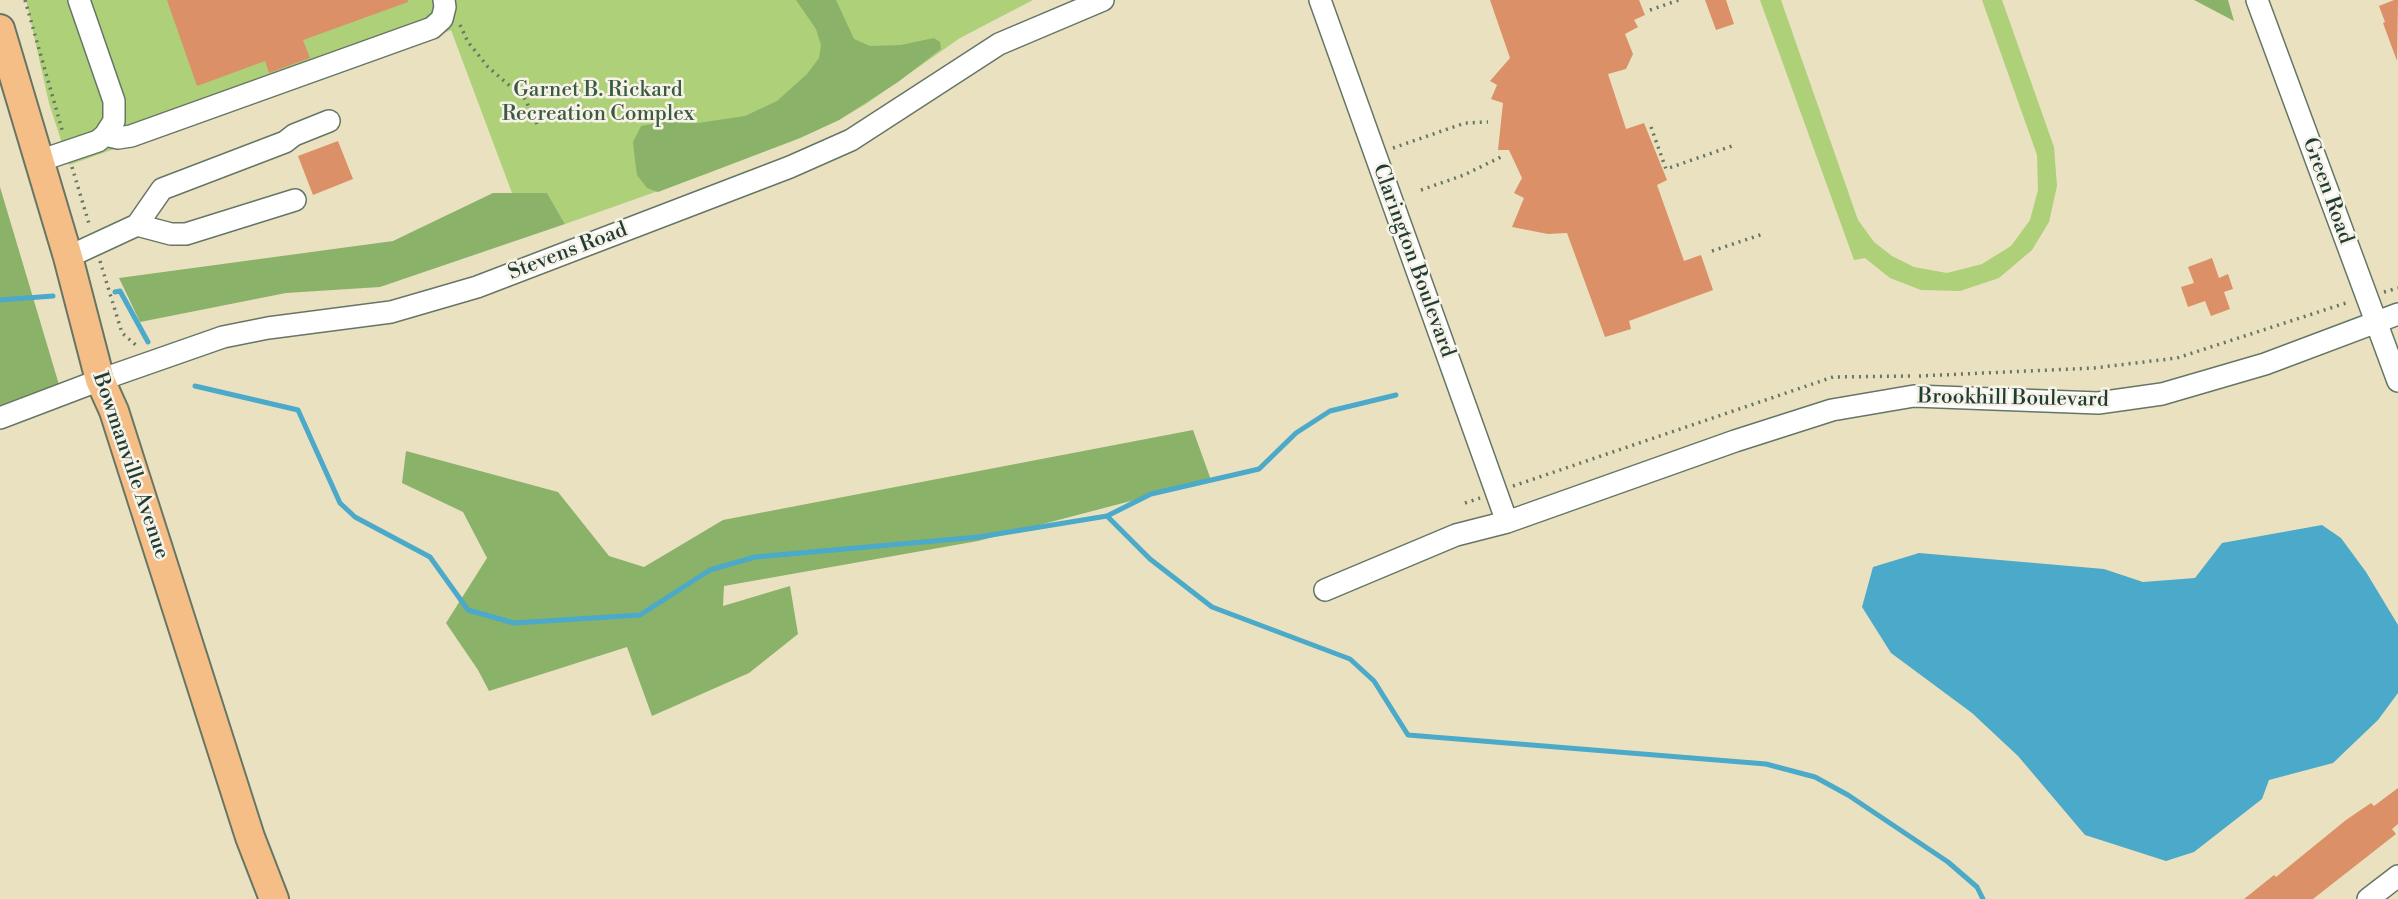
<!DOCTYPE html>
<style>
body{margin:0}
canvas{display:block;background:#eae1c0}
</style>
<canvas width="2398" height="899"></canvas>
<script>
const context = document.querySelector('canvas').getContext('2d');
context.lineJoin = 'round';
function fillPath(path, color) {
  context.fillStyle = color;
  context.fill(path, 'evenodd');
}
function shape(rows) {
  const path = new Path2D();
  for (const r of rows) {
    path.moveTo(r[0], r[1]);
    for (let i = 2; i < r.length; i += 2) path.lineTo(r[i], r[i + 1]);
  }
  return path;
}
function strokePath(path, color, width, dash) {
  context.strokeStyle = color;
  context.lineWidth = width;
  context.lineCap = dash ? 'butt' : 'round';
  context.setLineDash(dash || []);
  context.stroke(path);
}
function label(font, color, halo, rows, align = 'center') {
  context.font = font + ' "Libre Bodoni",serif';
  context.lineWidth = 5;
  context.setLineDash([]);
  context.textBaseline = 'middle';
  context.strokeStyle = halo;
  context.fillStyle = color;
  for (const [text, x, y, turn = 0] of rows) {
    context.save();
    context.translate(x, y);
    context.rotate((+turn || 0) * Math.PI / 180);
    context.textAlign = isNaN(turn) ? turn : align;
    if (halo) context.strokeText(text, 0, 0);
    context.fillText(text, 0, 0);
    context.restore();
  }
}
fillPath(shape([
 [26,0,1033,0,960,38,866,104,839,120,800,138,706,174,565,224,547,193,512,193,451,30,69,165,49,103],
 [1760,0,1781,0,1858,220,1874,242,1892,256,1914,267,1947,273,1982,264,2011,246,2030,220,2038,190,2037,155,1982,0,2002,0,2054,147,2057,186,2049,222,2032,250,1999,278,1960,291,1921,290,1890,278,1865,258,1854,260]
]), '#add079');
fillPath(shape([
 [796,0,836,0,854,39,870,46,901,45,934,38,940,42,941,49,898,82,839,120,800,138,658,192,647,188,637,175,635,160,633,142,641,126,664,122,698,123,745,116,777,101,807,74,819,58,821,45,816,29],
 [2194,0,2228,0,2234,21],
 [0,187,60,388,0,410],
 [493,193,547,193,565,224,380,287,286,293,140,322,119,278,393,241],
 [1193,430,1211,480,978,541,724,586,723,606,790,586,798,634,749,673,652,716,627,647,489,691,478,670,446,623,487,558,463,512,402,483,406,451,558,492,609,556,644,567,723,520]
]), '#8ab269');
fillPath(shape([
 [2322,525,2341,538,2366,572,2398,625,2398,693,2378,720,2333,763,2269,780,2262,799,2194,852,2166,861,2085,835,2018,756,1972,713,1891,653,1862,607,1873,567,1919,553,2104,569,2143,582,2195,578,2222,543]
]), '#4ba9c9');
strokePath(shape([
 [115,292,120,291,148,342],
 [0,300,53,296],
 [195,386,298,410,340,503,355,517,430,557,468,610,514,623,640,615,710,570,755,557,979,537,1107,516,1151,494,1259,469,1296,433,1330,411,1396,395],
 [1107,516,1150,559,1212,607,1350,659,1374,681,1408,735,1766,764,1815,777,1848,795,1948,862,1977,887,1983,899]
]), '#4ba9c9', 5);
fillPath(shape([
 [167,0,408,0,408,2,303,40,310,58,269,73,265,61,197,86],
 [1490,0,1639,0,1645,15,1634,20,1638,27,1625,34,1633,54,1626,69,1608,74,1626,129,1644,123,1667,180,1657,185,1684,261,1701,255,1713,290,1629,321,1631,329,1605,337,1567,233,1548,234,1512,227,1524,198,1514,193,1522,178,1509,150,1498,150,1503,103,1491,99,1497,85,1490,81,1510,58],
 [1705,0,1726,0,1734,24,1716,30],
 [2394,0,2398,0,2397,61,2383,23,2385,22,2379,6],
 [338,141,353,179,313,195,298,156],
 [2212,258,2219,278,2228,274,2233,289,2224,292,2230,309,2211,316,2205,301,2188,307,2181,287,2194,283,2188,267],
 [2398,788,2398,824,2392,829,2396,834,2313,899,2244,899,2274,875,2276,877,2346,820,2371,803,2374,806]
]), '#db9067');
const minor = shape([
 [1320,0,1507,522],
 [2257,0,2398,381],
 [105,135,118,138,131,136,432,28,442,19,445,7,444,0],
 [39,161,98,141,105,135,114,121,114,101,79,0],
 [137,225,162,189,285,142,294,135,329,121],
 [68,257,137,225,171,234,186,234,295,200],
 [0,418,100,380,223,337,268,328,391,312,477,287,790,167,851,140,999,44,1103,0],
 [1325,590,1456,535,1507,522,1735,441,1832,410,1914,396,2098,403,2162,394,2265,364,2398,314],
 [2368,899,2398,876]
]);
const major = shape([
 [0,29,68,257,100,380,114,411,250,837,274,899]
]);
strokePath(minor, '#667665', 24);
strokePath(major, '#667665', 32);
strokePath(shape([
 [25,0,63,133],
 [1650,10,1679,0],
 [460,25,468,42,488,67,525,99,537,124],
 [1651,127,1666,169,1732,146],
 [1393,148,1465,123,1488,122],
 [72,167,90,227],
 [1421,190,1464,175,1501,157],
 [1712,251,1763,234],
 [100,261,122,333,137,346],
 [2384,292,2398,288],
 [1919,376,2094,368,2177,358,2349,302],
 [1513,486,1833,377,1911,376],
 [1465,503,1480,498]
]), '#667665', 3.5, [2, 5]);
strokePath(minor, '#fff', 21);
strokePath(major, '#f6be87', 28);
label('21px', '#3b5a42', '#f7f3e8', [
 ["Garnet B. Rickard",598,91],
 ["Recreation Complex",598,115]
]);
label('21px', '#1f3d34', '#f7f3e8', [
 ["Green Road",2327,191,70],
 ["Stevens Road",568,252,-21],
 ["Clarington Boulevard",1413,261,70],
 ["Brookhill Boulevard",2013,399,1],
 ["Bowmanville Avenue",130,466,71]
]);
</script>
